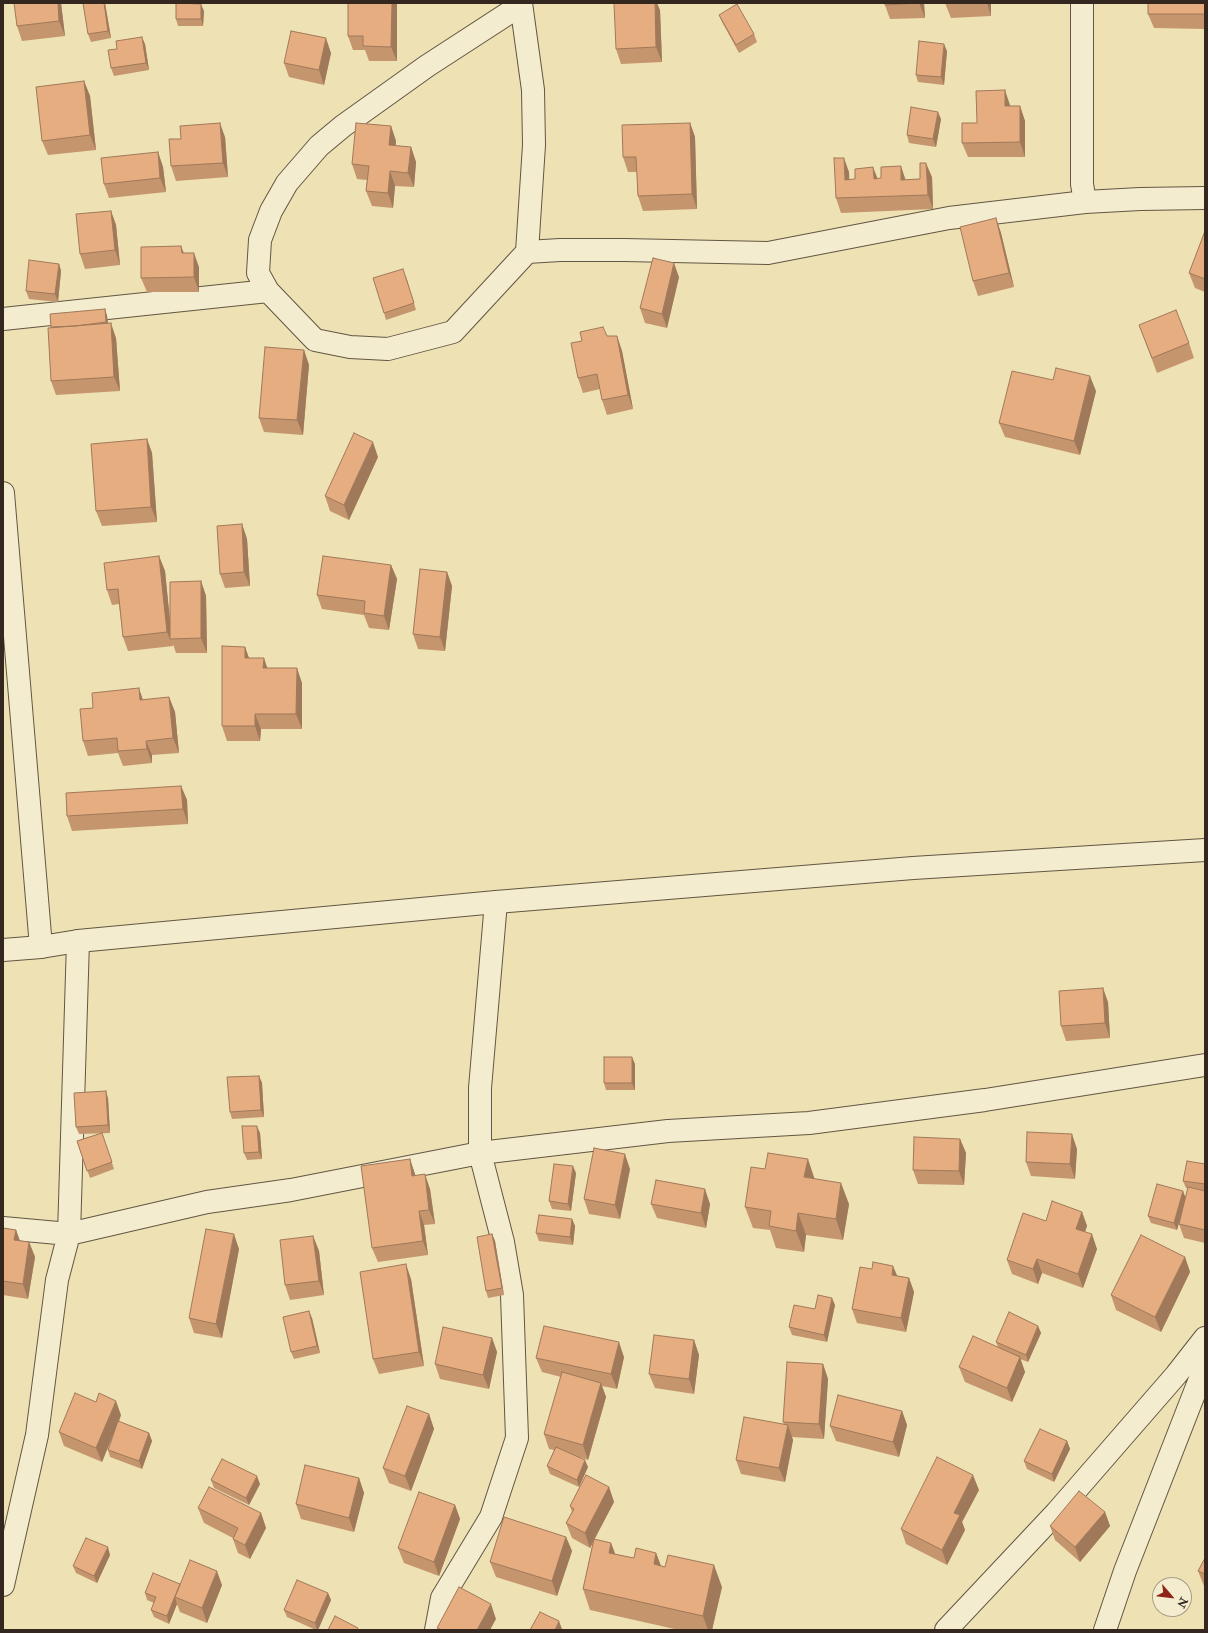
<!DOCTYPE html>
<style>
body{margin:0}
#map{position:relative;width:1208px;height:1633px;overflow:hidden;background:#eee1b3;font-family:"IM FELL Double Pica",serif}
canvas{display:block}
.frame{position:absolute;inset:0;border:4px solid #33271f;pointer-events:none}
.north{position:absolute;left:1152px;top:1577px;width:40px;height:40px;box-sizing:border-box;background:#f4ecce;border:1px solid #a79d88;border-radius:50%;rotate:118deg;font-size:11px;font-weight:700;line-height:16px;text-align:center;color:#33271f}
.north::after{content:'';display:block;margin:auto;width:14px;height:18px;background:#8f2418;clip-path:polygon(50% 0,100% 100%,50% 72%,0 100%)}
</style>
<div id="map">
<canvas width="1208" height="1633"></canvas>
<div class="frame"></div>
<div class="north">N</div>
</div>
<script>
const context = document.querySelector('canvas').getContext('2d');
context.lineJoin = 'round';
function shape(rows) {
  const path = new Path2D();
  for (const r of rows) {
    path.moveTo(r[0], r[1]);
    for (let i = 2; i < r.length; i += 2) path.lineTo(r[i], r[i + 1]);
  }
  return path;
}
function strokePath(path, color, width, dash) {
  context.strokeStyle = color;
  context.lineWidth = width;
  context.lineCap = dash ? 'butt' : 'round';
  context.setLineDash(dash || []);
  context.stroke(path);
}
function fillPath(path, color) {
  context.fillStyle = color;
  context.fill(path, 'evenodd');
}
const minor = shape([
 [521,3,533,90,534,145,527,252,453,332,388,349,350,347,315,340,268,291,258,273,260,240,271,211,287,183,319,146,343,126,427,66,521,5],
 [1082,3,1082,184,1085,202],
 [527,252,560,250,624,250,768,253,949,218,1085,202,1140,199,1205,198],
 [3,319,268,291],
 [3,493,41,947],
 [3,1228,69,1234,207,1202,291,1190,480,1153,668,1131,809,1123,985,1100,1205,1065],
 [3,1585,37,1435,57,1280,69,1234,78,941],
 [436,1630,442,1598,491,1517,517,1438,512,1295,503,1242,480,1153,480,1088,496,902],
 [946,1630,1056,1513,1176,1375,1205,1338],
 [1105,1630,1125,1571,1205,1366]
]);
const tertiary = shape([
 [3,950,41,947,78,941,496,902,913,868,1205,850]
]);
strokePath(minor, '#625644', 24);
strokePath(tertiary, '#625644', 24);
strokePath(minor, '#f4ecce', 22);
strokePath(tertiary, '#f4ecce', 22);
fillPath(shape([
 [14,3,61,3,65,36,22,41,17,26],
 [83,3,105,3,111,38,91,42,88,34],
 [397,3,397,61,369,61,365,50,353,50,348,36],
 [885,3,924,3,925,18,890,19,885,5],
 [945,3,991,3,991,16,951,18],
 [1205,3,1205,29,1154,28,1148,14],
 [660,10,662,62,621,64,616,49],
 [204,11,203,26,178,26,176,19],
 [719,15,754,34,757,42,739,53,722,22],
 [145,44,149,70,114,76,111,68,117,49],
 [947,51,944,85,918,82,916,75],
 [331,53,324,85,289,77,284,63],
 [84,81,90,96,96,150,48,155,42,141],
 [1010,105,1010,106,1020,106,1025,121,1025,157,968,157,962,143],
 [941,119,936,147,909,143,907,135],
 [690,123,695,137,697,209,643,211,638,196,637,172,628,172,623,157],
 [391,126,396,141,396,146,411,147,416,162,414,187,395,186,393,208,372,206,366,191,367,180,357,179,352,164],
 [225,137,228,177,176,181,171,166],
 [158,152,163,167,166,192,109,198,104,184],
 [849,172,849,180,877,179,906,180,920,179,932,177,933,209,841,213,836,198],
 [111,211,116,225,120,265,85,269,80,254],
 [996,218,1001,233,1014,287,978,296,973,281],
 [1205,231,1205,292,1195,288,1189,273],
 [181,246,184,253,199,267,199,292,147,292,141,278],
 [59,264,61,271,58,302,29,299,26,291],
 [406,276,416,310,386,320,384,313],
 [679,277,667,328,645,323,640,308],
 [105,309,107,316,108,323,116,338,120,391,56,395,51,381,51,327],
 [1139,325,1189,343,1194,358,1157,373],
 [607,336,617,336,622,351,633,409,607,415,602,400,600,389,583,393,578,378],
 [304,350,309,365,303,435,264,432,259,418],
 [1096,391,1080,455,1005,437,999,423],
 [147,439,152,453,157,522,102,526,96,511],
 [378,457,349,520,330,511,325,496],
 [242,524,247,539,250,586,225,588,220,574],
 [159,556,165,571,170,624,201,581,206,596,207,653,176,653,173,644,173,646,128,651,123,637,119,604,112,605,107,590],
 [391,565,397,579,389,630,369,628,364,615,322,609,317,595],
 [447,572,452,586,445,651,418,649,413,634],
 [245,647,249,658,267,668,302,683,302,729,261,729,260,741,227,741,222,726],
 [169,697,175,712,179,753,152,755,152,763,123,766,118,753,88,756,83,741,93,708,143,700],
 [181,786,187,800,188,824,72,831,67,816],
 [1108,1002,1110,1038,1066,1041,1061,1026],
 [635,1064,635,1090,606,1090,604,1083],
 [259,1076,262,1083,264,1117,232,1119,230,1112],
 [108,1098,110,1133,79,1134,76,1127],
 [102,1133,114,1169,90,1178,77,1141],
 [260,1133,262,1159,247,1160,244,1153],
 [960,1139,966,1153,964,1185,918,1184,913,1170],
 [1077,1149,1075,1179,1031,1176,1026,1162],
 [410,1159,415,1175,430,1189,435,1224,424,1225,428,1255,378,1262,372,1248],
 [1205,1164,1205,1243,1184,1238,1179,1224,1183,1208,1177,1230,1151,1223,1148,1216,1183,1191,1185,1198,1188,1188,1186,1188,1183,1181],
 [630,1169,620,1219,589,1214,584,1199],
 [576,1173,571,1211,552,1209,549,1201],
 [815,1179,849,1204,843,1240,806,1235,804,1252,776,1248,770,1230,753,1228,745,1207],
 [651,1204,710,1204,706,1228,657,1218],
 [1082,1212,1087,1226,1085,1232,1097,1249,1083,1288,1042,1273,1038,1284,1012,1274,1007,1260,1046,1221],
 [572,1219,575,1226,573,1245,539,1241,536,1233],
 [3,1228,16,1230,20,1241,29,1242,35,1257,28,1299,3,1295],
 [492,1234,495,1241,504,1295,488,1298,486,1291],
 [313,1236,319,1251,324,1295,290,1300,285,1285],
 [239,1249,222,1338,194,1333,189,1318],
 [1185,1257,1190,1272,1161,1332,1116,1310,1111,1295],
 [897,1276,909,1278,914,1292,906,1332,857,1323,852,1309],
 [411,1279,424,1366,379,1374,373,1359],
 [835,1305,827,1342,792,1335,789,1327],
 [312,1318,320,1353,294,1359,291,1352],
 [1038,1326,1041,1333,1028,1362,1020,1359,1025,1372,1012,1402,965,1382,959,1367,998,1347,996,1342],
 [492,1338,497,1352,489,1389,440,1379,435,1364],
 [694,1340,699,1355,694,1394,655,1388,649,1374],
 [624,1357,617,1389,602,1386,606,1397,588,1460,579,1457,588,1467,579,1487,550,1474,547,1466,554,1450,549,1449,544,1434,561,1377,542,1372,536,1358],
 [823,1364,828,1379,824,1439,792,1437,793,1440,785,1482,741,1474,736,1460,784,1425,783,1422],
 [902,1411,907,1425,899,1457,836,1441,830,1426],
 [429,1414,434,1429,411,1491,389,1483,383,1468],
 [121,1415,119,1422,149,1433,152,1441,142,1469,110,1457,108,1450,113,1435,102,1462,64,1446,59,1432],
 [1067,1441,1070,1449,1054,1482,1027,1469,1024,1461],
 [359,1478,364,1493,354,1532,301,1519,296,1504],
 [211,1480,260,1484,249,1505,214,1488],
 [609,1487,614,1502,594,1539,611,1543,615,1554,634,1558,656,1553,661,1566,722,1587,712,1630,679,1630,590,1610,583,1589,593,1542,590,1548,572,1538,566,1523,572,1512,570,1506],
 [979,1490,962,1522,965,1530,947,1565,906,1544,901,1529],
 [455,1505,460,1519,439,1576,404,1563,398,1548],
 [198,1508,261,1513,266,1528,250,1559,238,1553,233,1539,233,1538,204,1523],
 [1105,1512,1110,1526,1080,1562,1055,1540,1050,1526],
 [566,1537,572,1551,557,1596,496,1577,490,1562],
 [110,1555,97,1583,76,1573,73,1566],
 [1205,1558,1205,1586,1204,1586,1198,1571],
 [180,1584,222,1585,207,1623,180,1612,177,1604,169,1624,154,1617,151,1610,154,1603,147,1600,145,1593],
 [328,1593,331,1600,318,1630,316,1630,287,1617,284,1610]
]), '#c5956e');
fillPath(shape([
 [58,3,61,3,65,36,59,21],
 [104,3,105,3,111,38,108,31],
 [392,3,397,3,397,61,391,47],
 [655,3,657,3,660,10,662,62,656,47],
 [919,3,924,3,925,18],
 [987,3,991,3,991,16],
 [201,4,204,11,203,26,201,19],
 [142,37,145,44,149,70,146,63],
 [326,38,331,53,324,85,319,70],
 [944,44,947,51,944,85,941,77],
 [84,81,90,96,96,150,90,135],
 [1005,90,1010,105,1010,121,1005,106],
 [1020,106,1025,121,1025,157,1020,142],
 [938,112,941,119,936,147,933,139],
 [220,123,225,137,228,177,223,163],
 [690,123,695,137,697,209,692,194],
 [391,126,396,141,394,160,389,145],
 [411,147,416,162,414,187,408,173],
 [158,152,163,167,166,192,160,178],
 [844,158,849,172,850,194,845,180],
 [926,163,932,177,933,209,928,195],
 [901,166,906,181,901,180],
 [873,167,879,182,874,179],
 [390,171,395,186,393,208,388,193],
 [111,211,116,225,120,265,115,250],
 [996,218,1001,233,1014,287,1009,273],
 [181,246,186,261,182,253],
 [194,253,199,267,199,292,194,277],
 [674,263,679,277,667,328,662,314],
 [59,264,61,271,58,302,55,294],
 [105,309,107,316,109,330,106,322],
 [111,323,116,338,120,391,114,377],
 [617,336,622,351,633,409,628,395],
 [304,350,309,365,303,435,297,420],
 [1090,376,1096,391,1080,455,1074,441],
 [147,439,152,453,157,522,151,507],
 [373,442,378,457,349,520,344,505],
 [242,524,247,539,250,586,244,572],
 [159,556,165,571,172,639,170,639,173,646,167,632],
 [391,565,397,579,389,630,384,616],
 [447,572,452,586,445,651,440,637],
 [201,581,206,596,207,653,201,638],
 [245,647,250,661,245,658],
 [264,658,269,673,263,668],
 [297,668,302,683,302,729,296,714],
 [139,688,144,703,140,700],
 [169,697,175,712,179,753,173,738],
 [255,714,261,729,260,741,255,726],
 [146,741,152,755,152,763,147,749],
 [181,786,187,800,188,824,183,809],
 [1103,988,1108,1002,1110,1038,1105,1023],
 [632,1057,635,1064,635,1090,632,1083],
 [259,1076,262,1083,264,1117,261,1110],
 [106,1091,108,1098,110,1133,108,1125],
 [257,1126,260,1133,262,1159,259,1152],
 [1072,1134,1077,1149,1075,1179,1070,1164],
 [960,1139,966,1153,964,1185,959,1171],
 [625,1154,630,1169,620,1219,615,1205],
 [410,1159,415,1174,418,1190,412,1176],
 [808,1159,815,1180,804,1177],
 [573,1166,576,1173,571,1211,568,1204],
 [425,1174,430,1189,435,1224,429,1210],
 [841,1183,849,1204,843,1240,836,1219],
 [705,1189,710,1204,706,1228,701,1213],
 [1183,1191,1186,1199,1177,1230,1174,1223],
 [419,1211,424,1225,428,1255,423,1241],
 [1082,1212,1087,1226,1081,1243,1076,1229],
 [798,1213,806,1235,804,1252,796,1231],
 [572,1219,575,1226,573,1245,570,1237],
 [16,1230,21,1244,14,1240],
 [234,1234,239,1249,222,1338,216,1324],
 [492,1234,495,1241,504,1295,502,1288],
 [1092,1234,1097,1249,1083,1288,1078,1274],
 [313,1236,319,1251,324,1295,319,1281],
 [29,1242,35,1257,28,1299,23,1284],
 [1185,1257,1190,1272,1161,1332,1155,1317],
 [1037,1259,1042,1273,1038,1284,1033,1269],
 [406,1264,411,1279,424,1366,419,1352],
 [893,1266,899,1280,892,1275],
 [909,1278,914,1292,906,1332,901,1318],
 [832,1298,835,1305,827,1342,824,1335],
 [309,1311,312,1318,320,1353,317,1346],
 [1038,1326,1041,1333,1028,1362,1026,1355],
 [492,1338,497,1352,489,1389,483,1375],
 [694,1340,699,1355,694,1394,689,1379],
 [619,1342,624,1357,617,1389,611,1374],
 [1020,1357,1025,1372,1012,1402,1007,1388],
 [823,1364,828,1379,824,1439,819,1424],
 [601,1383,606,1397,588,1460,583,1445],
 [116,1401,121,1415,102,1462,96,1448],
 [902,1411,907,1425,899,1457,893,1442],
 [429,1414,434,1429,411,1491,405,1476],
 [788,1425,793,1440,785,1482,779,1468],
 [149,1433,152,1441,142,1469,139,1461],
 [1067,1441,1070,1449,1054,1482,1052,1474],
 [585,1460,588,1467,579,1487,577,1480],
 [973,1475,979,1490,962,1522,965,1530,947,1565,942,1550,954,1513],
 [257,1476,260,1484,249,1505,246,1498],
 [359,1478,364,1493,354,1532,349,1518],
 [609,1487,614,1502,590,1548,585,1533],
 [455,1505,460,1519,439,1576,434,1562],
 [1105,1512,1110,1526,1080,1562,1075,1547],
 [261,1513,266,1528,250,1559,245,1545],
 [566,1537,572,1551,557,1596,552,1581],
 [611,1543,619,1564,609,1553],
 [108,1547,110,1555,97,1583,94,1576],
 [656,1553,664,1574,654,1564],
 [714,1565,722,1587,712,1630,708,1630,703,1616],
 [217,1571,222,1585,207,1623,202,1608],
 [180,1584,175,1597,177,1604,169,1624,167,1616],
 [328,1593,331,1600,318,1630,317,1630,315,1623],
 [491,1604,496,1619,490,1630,477,1630],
 [559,1621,562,1629,561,1630,555,1630]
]), '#a0795a');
const building = shape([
 [14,3,58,3,59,21,17,26,14,3],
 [83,3,104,3,108,31,88,34,83,3],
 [176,3,201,4,201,19,176,19,176,3],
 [348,3,392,3,391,47,363,46,363,36,348,36,348,3],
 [614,3,655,3,656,47,616,49,614,3],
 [885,3,919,3,885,5,885,3],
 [1148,3,1205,3,1205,14,1148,14,1148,3],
 [737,4,754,34,736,45,719,15,737,4],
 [291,31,326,38,319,70,284,63,291,31],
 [142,37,146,63,111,68,108,50,117,49,116,41,142,37],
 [919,41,944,44,941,77,916,75,919,41],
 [84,81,90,135,42,141,36,87,84,81],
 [1005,90,1005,106,1020,106,1020,142,962,143,962,123,977,123,976,91,1005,90],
 [911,107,938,112,933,139,907,135,911,107],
 [220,123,223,163,171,166,169,139,181,139,180,126,220,123],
 [356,123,391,126,389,145,411,147,408,173,390,171,388,193,366,191,369,166,352,164,356,123],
 [690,123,692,194,638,196,636,157,623,157,622,125,690,123],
 [158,152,160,178,104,184,101,158,158,152],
 [834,158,844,158,845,180,855,179,855,169,873,167,874,179,881,178,881,167,901,166,901,180,920,179,920,163,926,163,928,195,836,198,834,158],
 [111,211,115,250,80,254,76,214,111,211],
 [996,218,1009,273,973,281,960,227,996,218],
 [1205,231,1205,279,1189,273,1205,231],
 [181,246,182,253,194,253,194,277,141,278,141,247,181,246],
 [653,258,674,263,662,314,640,308,653,258],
 [29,260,59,264,55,294,26,291,29,260],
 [403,269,414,303,384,313,373,278,403,269],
 [105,309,106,322,76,326,51,327,50,314,105,309],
 [1176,310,1189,343,1152,358,1139,325,1176,310],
 [111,323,114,377,51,381,48,328,111,323],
 [603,327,607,336,617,336,628,395,602,400,597,374,578,378,571,343,582,341,580,332,603,327],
 [265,347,304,350,297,420,259,418,265,347],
 [1056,368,1090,376,1074,441,999,423,1012,371,1053,380,1056,368],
 [354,433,373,442,344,505,325,496,354,433],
 [147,439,151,507,96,511,91,444,147,439],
 [242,524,244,572,220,574,217,526,242,524],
 [159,556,167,632,123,637,118,589,107,590,104,563,159,556],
 [323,556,391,565,384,616,364,613,365,601,317,595,323,556],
 [420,569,447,572,440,637,413,634,420,569],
 [201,581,201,638,170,639,170,582,201,581],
 [222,646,245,647,245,658,264,658,263,668,297,668,296,714,255,714,255,726,222,726,222,646],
 [139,688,140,700,169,697,173,738,146,741,147,749,118,751,117,738,83,741,80,709,93,708,92,693,139,688],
 [181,786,183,809,67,816,66,793,181,786],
 [1103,988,1105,1023,1061,1026,1059,991,1103,988],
 [604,1057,632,1057,632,1083,604,1083,604,1057],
 [259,1076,261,1110,230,1112,227,1077,259,1076],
 [106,1091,108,1125,76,1127,74,1093,106,1091],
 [242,1126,257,1126,259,1152,244,1153,242,1126],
 [1027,1132,1072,1134,1070,1164,1026,1162,1027,1132],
 [102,1133,112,1162,87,1171,77,1141,102,1133],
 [914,1137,960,1139,959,1171,913,1170,914,1137],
 [594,1148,625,1154,615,1205,584,1199,594,1148],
 [768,1153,808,1159,804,1177,841,1183,836,1219,798,1213,796,1231,769,1226,771,1211,745,1207,751,1167,765,1169,768,1153],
 [410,1159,412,1176,425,1174,429,1210,419,1211,423,1241,372,1248,361,1166,410,1159],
 [1187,1161,1205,1164,1205,1184,1183,1181,1187,1161],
 [554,1164,573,1166,568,1204,549,1201,554,1164],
 [656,1180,705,1189,701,1213,651,1204,656,1180],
 [1157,1184,1183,1191,1174,1223,1148,1216,1157,1184],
 [1188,1187,1205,1191,1205,1230,1179,1224,1188,1187],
 [1052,1201,1082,1212,1076,1229,1092,1234,1078,1274,1037,1259,1033,1269,1007,1260,1023,1213,1046,1221,1052,1201],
 [539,1215,572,1219,570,1237,536,1233,539,1215],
 [3,1228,16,1230,14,1240,29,1242,23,1284,3,1281,3,1228],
 [206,1229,234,1234,216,1324,189,1318,206,1229],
 [492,1234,502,1288,486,1291,477,1237,492,1234],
 [1141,1235,1185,1257,1155,1317,1111,1295,1141,1235],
 [313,1236,319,1281,285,1285,280,1240,313,1236],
 [873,1262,893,1266,892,1275,909,1278,901,1318,852,1309,860,1267,872,1269,873,1262],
 [406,1264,419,1352,373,1359,360,1272,406,1264],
 [818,1295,832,1298,824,1335,789,1327,794,1305,815,1309,818,1295],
 [309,1311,317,1346,291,1352,283,1317,309,1311],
 [1009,1312,1038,1326,1026,1355,996,1342,1009,1312],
 [544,1326,619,1342,611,1374,536,1358,544,1326],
 [443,1327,492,1338,483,1375,435,1364,443,1327],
 [654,1335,694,1340,689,1379,649,1374,654,1335],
 [973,1336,1020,1357,1007,1388,959,1367,973,1336],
 [787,1362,823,1364,819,1424,783,1422,787,1362],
 [562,1372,601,1383,583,1445,544,1434,562,1372],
 [75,1393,96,1402,99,1393,116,1401,96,1448,59,1432,75,1393],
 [838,1395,902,1411,893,1442,830,1426,838,1395],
 [407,1406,429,1414,405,1476,383,1468,407,1406],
 [744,1417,788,1425,779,1468,736,1460,744,1417],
 [118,1421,149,1433,139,1461,108,1450,118,1421],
 [1040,1429,1067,1441,1052,1474,1024,1461,1040,1429],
 [556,1447,585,1460,577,1480,547,1466,556,1447],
 [937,1457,973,1475,954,1513,960,1515,942,1550,901,1529,937,1457],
 [222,1459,257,1476,246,1498,211,1480,222,1459],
 [305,1465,359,1478,349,1518,296,1504,305,1465],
 [586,1475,609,1487,585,1533,566,1523,574,1509,570,1506,586,1475],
 [209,1487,261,1513,245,1545,233,1539,238,1528,198,1508,209,1487],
 [1079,1491,1105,1512,1075,1547,1050,1526,1079,1491],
 [419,1492,455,1505,434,1562,398,1548,419,1492],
 [504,1517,566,1537,552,1581,490,1562,504,1517],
 [86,1538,108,1547,94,1576,73,1566,86,1538],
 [594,1539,611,1543,609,1553,634,1558,636,1548,656,1553,654,1564,665,1567,668,1555,714,1565,703,1616,583,1589,594,1539],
 [1205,1558,1205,1574,1198,1571,1205,1558],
 [190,1560,217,1571,202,1608,175,1597,190,1560],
 [153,1573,180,1584,167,1616,151,1610,156,1597,145,1593,153,1573],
 [297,1580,328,1593,315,1623,284,1610,297,1580],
 [459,1587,491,1604,477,1630,442,1630,437,1628,459,1587],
 [540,1612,559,1621,555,1630,530,1630,540,1612],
 [335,1616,358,1628,357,1630,328,1630,335,1616]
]);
fillPath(building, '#e5ad80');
strokePath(building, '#a0795a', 1);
</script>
